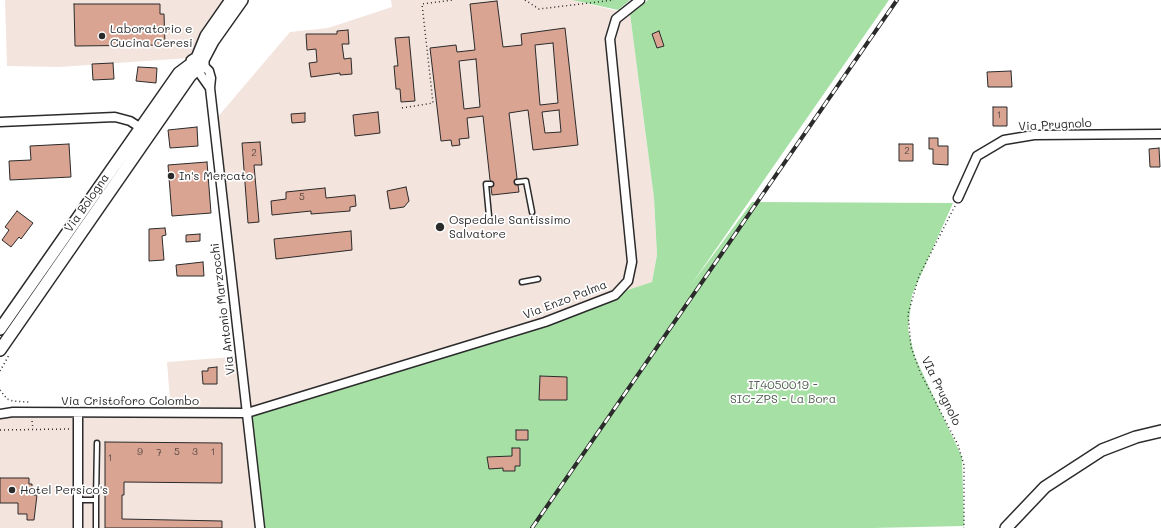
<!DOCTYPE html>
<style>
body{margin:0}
canvas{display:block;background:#fff}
</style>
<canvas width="1161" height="528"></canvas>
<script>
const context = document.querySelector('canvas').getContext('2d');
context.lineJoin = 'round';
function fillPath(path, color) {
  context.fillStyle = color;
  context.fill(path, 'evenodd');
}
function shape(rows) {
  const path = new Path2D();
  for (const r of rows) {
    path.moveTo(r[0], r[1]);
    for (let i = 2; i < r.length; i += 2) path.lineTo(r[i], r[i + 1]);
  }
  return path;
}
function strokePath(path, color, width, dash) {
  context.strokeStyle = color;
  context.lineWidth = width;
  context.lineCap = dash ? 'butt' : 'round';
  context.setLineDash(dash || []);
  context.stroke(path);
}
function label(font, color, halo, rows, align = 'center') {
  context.font = font + ' Mali,sans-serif';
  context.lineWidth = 3.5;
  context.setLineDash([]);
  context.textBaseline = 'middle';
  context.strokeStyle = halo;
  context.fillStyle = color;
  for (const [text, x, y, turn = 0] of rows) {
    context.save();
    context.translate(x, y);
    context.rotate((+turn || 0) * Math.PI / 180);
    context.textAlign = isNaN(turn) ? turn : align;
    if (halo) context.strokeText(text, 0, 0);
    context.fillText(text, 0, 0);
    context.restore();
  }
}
fillPath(shape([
 [5,0,228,0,189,58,59,67,7,66],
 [391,0,572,0,630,14,654,198,657,255,652,282,615,295,263,528,0,528,0,409,171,412,167,362,244,356,216,119,290,32,328,28,392,7]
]), '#f4e4de');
fillPath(shape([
 [572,0,630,0,618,10],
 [648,0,889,0,691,285,752,202,953,203,912,295,908,329,915,357,962,457,964,526,873,528,262,528,252,424,253,411,382,371,652,282,657,255,654,198,630,14]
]), '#a6e0a5');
const building = shape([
 [497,1,503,47,522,45,521,34,565,28,578,145,533,150,528,110,509,113,517,178,514,182,518,185,519,192,492,195,491,187,494,184,490,180,483,116,467,118,469,138,459,139,460,145,452,146,451,140,441,141,430,48,456,45,457,52,475,50,470,4,497,1],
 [553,43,558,103,540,105,535,45,553,43],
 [476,59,480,107,464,109,459,61,476,59],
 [559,110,561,132,545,133,542,112,559,110],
 [74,4,160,4,160,14,164,14,165,45,75,46,74,4],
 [348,30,349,44,342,44,344,59,351,58,352,74,340,75,340,73,311,77,309,63,317,62,316,49,307,50,306,34,337,34,337,31,348,30],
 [659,31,664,46,657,48,652,34,659,31],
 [409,37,415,101,401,102,400,89,396,89,394,66,398,66,395,38,409,37],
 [113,63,114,79,93,80,92,64,113,63],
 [138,67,157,68,156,83,136,81,138,67],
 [1011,71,1012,87,988,87,987,72,1011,71],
 [993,107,1007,107,1007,126,993,126,993,107],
 [378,112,380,133,355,136,353,115,378,112],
 [305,113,305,122,292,123,291,114,305,113],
 [197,127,198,146,170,148,168,130,197,127],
 [929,138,938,138,938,146,948,146,948,165,933,164,933,149,929,149,929,138],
 [260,142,262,165,254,165,259,222,248,223,242,143,260,142],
 [69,144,71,177,10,180,9,161,31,160,30,146,69,144],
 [899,144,913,144,913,161,899,161,899,144],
 [1159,148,1160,167,1150,167,1149,149,1159,148],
 [207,162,211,213,172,216,168,165,207,162],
 [406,187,409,201,404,207,390,209,387,191,406,187],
 [325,188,326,198,355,195,356,206,350,207,350,211,311,214,311,211,272,215,271,201,286,199,286,192,325,188],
 [17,211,33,223,21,239,19,237,11,247,2,240,9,230,5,227,17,211],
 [165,228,166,235,162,236,164,260,149,261,149,229,165,228],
 [351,231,352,250,276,259,274,239,351,231],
 [200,234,200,241,186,242,186,235,200,234],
 [203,262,204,276,177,276,176,265,203,262],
 [217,367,217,384,203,384,202,371,208,371,208,368,217,367],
 [540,376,567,377,567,400,539,400,540,376],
 [516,430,528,430,528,440,516,440,516,430],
 [105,442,222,443,222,483,124,482,124,495,122,495,122,519,222,521,222,528,105,528,105,442],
 [512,448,520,448,520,466,515,466,515,471,503,471,503,468,489,469,487,457,512,456,512,448],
 [0,478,29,478,29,484,32,484,32,495,37,495,34,520,27,520,27,514,18,514,18,503,0,503,0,478]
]);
fillPath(building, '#daa492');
strokePath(building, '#2b2b2b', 1);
const service = shape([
 [517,182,526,181,532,212],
 [489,216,486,184,491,184],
 [522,282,538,279],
 [78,500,96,500,97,443],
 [96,500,96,528]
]);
const minor = shape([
 [204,66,209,71,211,78,210,88,260,528],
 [198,71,210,88],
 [0,122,115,117,130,121,141,128],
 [958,198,977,156,1004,140,1034,135,1161,134],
 [78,413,78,528],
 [0,414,13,412,247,413,545,322,615,295,628,281,632,262,610,39,616,19,640,0]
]);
const secondary = shape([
 [231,0,206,36,197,58,192,61,192,68,196,70,203,67,203,60,213,41,242,0],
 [0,329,179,73,191,64],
 [0,350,190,76,196,70],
 [1006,528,1045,487,1102,450,1136,437,1161,431]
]);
strokePath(service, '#2b2b2b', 7);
strokePath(minor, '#2b2b2b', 11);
strokePath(secondary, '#2b2b2b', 14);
strokePath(shape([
 [525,0,539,9,614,0],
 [402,108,433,103,422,4,453,0],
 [955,206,919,276,908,314,911,347,920,372,958,445,964,465,964,528],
 [0,371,9,355],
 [0,390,7,399,13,401,29,402,30,403],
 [32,421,33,429],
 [0,430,70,429]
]), '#2b2b2b', 1.5, [1, 3]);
strokePath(service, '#fff', 4);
strokePath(minor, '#fff', 8);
strokePath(secondary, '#fff', 11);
const rail = shape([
 [532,528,897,0]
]);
strokePath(rail, '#2b2b2b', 4);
strokePath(rail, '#fff', 2.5, [8]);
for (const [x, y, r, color] of [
 [102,36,4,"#2b2b2b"],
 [171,176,4,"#2b2b2b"],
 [440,227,5,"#2b2b2b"],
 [12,490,4,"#2b2b2b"]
]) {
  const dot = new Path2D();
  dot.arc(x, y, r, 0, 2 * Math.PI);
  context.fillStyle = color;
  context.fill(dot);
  strokePath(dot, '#fff', 1.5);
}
label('10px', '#574945', null, [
 ["1",999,115],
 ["2",907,151],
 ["2",254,153],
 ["5",302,197],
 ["9",140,452],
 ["5",177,452],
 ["3",195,452],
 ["1",213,452],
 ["7",159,453],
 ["1",110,458]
]);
label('12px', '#2b2b2b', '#fff', [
 ["Laboratorio e",110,29],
 ["Cucina Ceresi",110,43],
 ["In's Mercato",179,176],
 ["Ospedale Santissimo",449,220],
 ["Salvatore",449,234],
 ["Hotel Persico's",20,490]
], 'left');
label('12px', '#2b2b2b', '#fff', [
 ["Via Prugnolo",1055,125,-3],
 ["Via Bologna",87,203,-55],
 ["Via Enzo Palma",565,300,-21],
 ["Via Antonio Marzocchi",223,309,-97],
 ["VIa Prugnolo",941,391,64],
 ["Via Cristoforo Colombo",130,401]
]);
label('12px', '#506150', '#fff', [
 ["IT4050019 -",783,385],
 ["SIC-ZPS - La Bora",783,399]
]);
</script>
